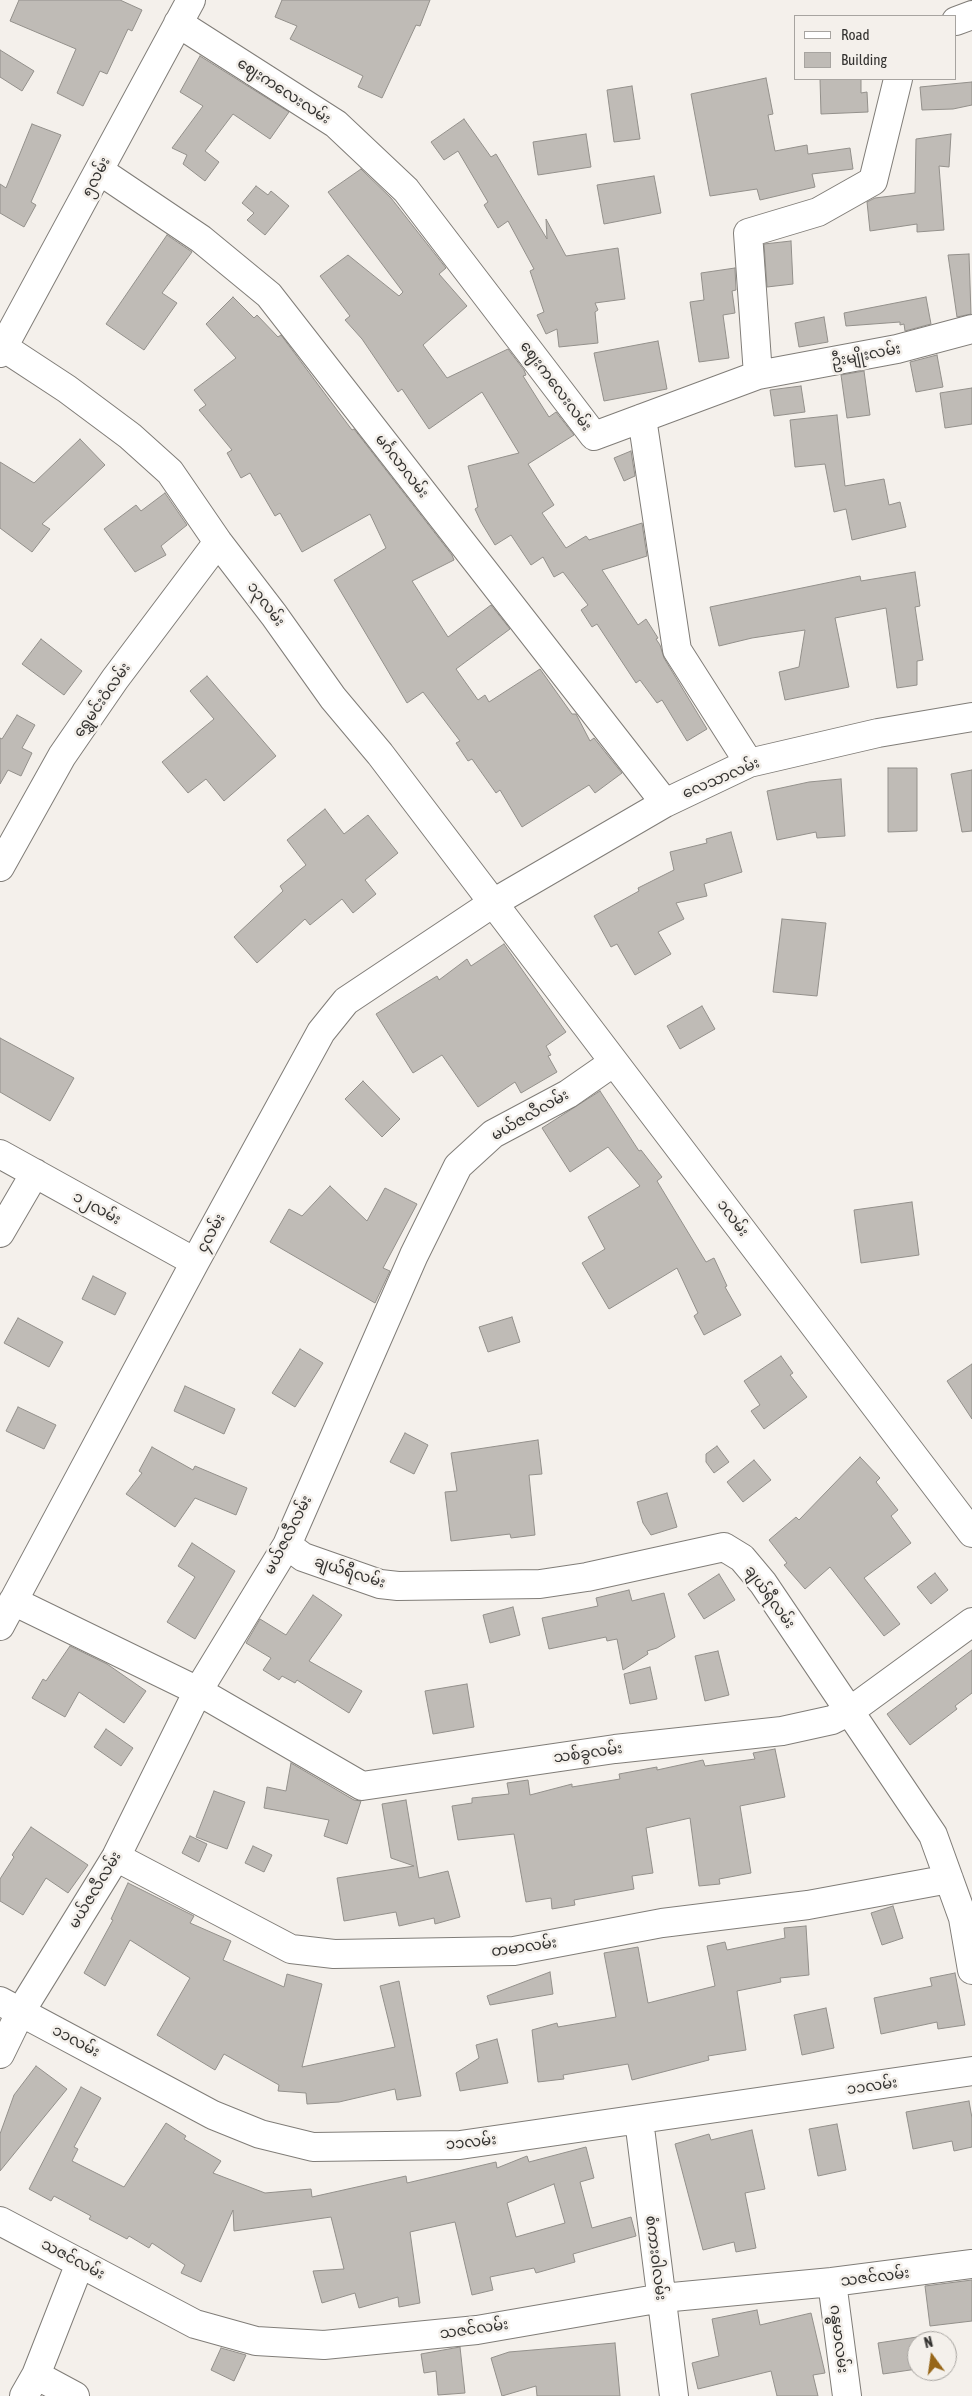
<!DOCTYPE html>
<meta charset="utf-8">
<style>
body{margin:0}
#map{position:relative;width:972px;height:2396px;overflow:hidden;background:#f4f0eb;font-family:"Asap Condensed",sans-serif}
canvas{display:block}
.legend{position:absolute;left:794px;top:15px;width:162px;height:65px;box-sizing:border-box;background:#f4f0eb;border:1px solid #a7a4a0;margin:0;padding:6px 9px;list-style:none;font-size:15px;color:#333230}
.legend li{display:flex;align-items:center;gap:10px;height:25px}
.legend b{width:25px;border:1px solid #a7a4a0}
.north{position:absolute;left:907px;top:2331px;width:50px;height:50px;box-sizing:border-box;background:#f4f0eb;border:1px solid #a7a4a0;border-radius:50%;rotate:346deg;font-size:14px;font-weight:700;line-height:20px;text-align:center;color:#333230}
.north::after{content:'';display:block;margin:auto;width:18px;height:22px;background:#976618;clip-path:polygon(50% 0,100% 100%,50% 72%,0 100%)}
</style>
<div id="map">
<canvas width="972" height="2396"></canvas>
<ul class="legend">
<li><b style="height:6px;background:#fff"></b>Road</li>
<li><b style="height:14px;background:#bfbbb6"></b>Building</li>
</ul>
<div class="north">N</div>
</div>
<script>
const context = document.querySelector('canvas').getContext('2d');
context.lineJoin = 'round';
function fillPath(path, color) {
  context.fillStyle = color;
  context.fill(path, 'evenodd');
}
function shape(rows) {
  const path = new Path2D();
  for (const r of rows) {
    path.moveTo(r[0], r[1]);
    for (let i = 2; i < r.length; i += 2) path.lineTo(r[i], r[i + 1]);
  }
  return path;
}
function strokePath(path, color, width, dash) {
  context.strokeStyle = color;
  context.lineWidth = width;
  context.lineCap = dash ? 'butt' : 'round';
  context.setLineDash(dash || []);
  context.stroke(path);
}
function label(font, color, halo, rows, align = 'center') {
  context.font = font + ' "Asap Condensed","Noto Sans Myanmar",sans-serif';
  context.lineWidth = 5;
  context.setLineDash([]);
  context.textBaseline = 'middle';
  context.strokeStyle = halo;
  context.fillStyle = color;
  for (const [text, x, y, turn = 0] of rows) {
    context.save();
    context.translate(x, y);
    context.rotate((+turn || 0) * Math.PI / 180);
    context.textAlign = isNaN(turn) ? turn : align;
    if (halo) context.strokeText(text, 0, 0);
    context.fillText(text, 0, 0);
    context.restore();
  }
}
const building = shape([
 [19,0,120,0,142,10,132,31,128,29,107,74,100,71,83,106,57,93,76,49,10,21,19,0],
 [282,0,430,0,420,26,416,25,382,98,358,87,363,76,290,39,297,26,275,17,282,0],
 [0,50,34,71,22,91,0,77,0,50],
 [200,56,289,112,270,139,233,114,205,151,219,162,205,181,183,164,187,155,172,148,203,106,180,92,200,56],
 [766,78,773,114,768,115,775,151,807,145,808,154,850,148,853,169,812,174,815,187,760,200,757,189,710,196,691,94,766,78],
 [820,79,861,79,861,93,867,92,868,112,821,114,820,79],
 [972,82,972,105,953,109,922,110,920,87,972,82],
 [632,86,640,139,614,142,607,90,632,86],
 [464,119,491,157,496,154,547,239,546,219,566,256,618,248,625,299,595,303,598,310,595,312,598,343,559,347,557,329,546,334,537,315,544,312,530,271,534,269,508,221,498,228,484,205,488,202,458,151,444,160,431,142,464,119],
 [32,124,61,135,31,202,36,205,24,227,0,213,0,184,6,188,32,124],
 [586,134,591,167,538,175,533,142,586,134],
 [951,134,949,167,939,166,944,230,917,232,917,224,870,231,867,202,875,198,915,193,916,139,951,134],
 [361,169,391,198,446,268,439,274,467,306,423,345,447,378,508,349,524,370,526,375,523,376,549,417,556,412,574,435,528,464,554,505,542,513,566,548,586,536,589,540,642,523,647,556,602,570,638,625,646,619,658,638,656,639,660,645,664,658,707,729,687,741,662,700,657,703,640,680,636,683,597,624,592,627,581,610,588,605,563,572,554,577,543,557,531,565,511,535,495,545,481,522,475,509,478,507,468,466,519,453,482,392,429,429,402,389,398,392,362,339,345,320,350,316,320,276,348,255,399,296,403,292,328,192,361,169],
 [654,176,661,213,604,224,597,185,654,176],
 [256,186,268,195,271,191,289,206,265,235,247,220,254,213,242,203,256,186],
 [167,235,192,252,162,293,177,303,144,350,106,324,167,235],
 [791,241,793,284,767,287,764,244,791,241],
 [969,254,971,314,957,317,948,255,969,254],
 [735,268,736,290,732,291,735,313,723,315,729,358,699,362,690,302,704,300,701,273,735,268],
 [233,297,254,318,257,315,278,337,281,335,352,430,354,429,452,555,454,560,412,581,448,637,491,605,510,629,456,669,478,700,485,695,489,702,540,669,572,714,576,714,590,741,594,738,622,773,595,793,589,785,522,827,500,790,496,793,472,759,468,761,456,743,460,741,423,692,407,703,334,580,386,548,370,514,302,552,280,513,275,516,250,473,241,478,227,453,232,450,199,410,206,405,194,390,236,358,206,324,233,297],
 [926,297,931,324,905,331,904,324,900,325,900,322,846,326,844,313,926,297],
 [824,317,828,342,799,347,795,323,824,317],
 [658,341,667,389,604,401,594,353,658,341],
 [937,355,943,387,916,392,910,362,937,355],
 [864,371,870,415,847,418,841,375,864,371],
 [801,386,805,412,774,416,770,390,801,386],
 [972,388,972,424,945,428,940,393,972,388],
 [837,415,845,486,884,479,889,505,900,502,906,527,852,540,846,509,834,512,825,464,795,467,790,420,837,415],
 [80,439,105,465,42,524,50,529,32,552,0,528,0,462,34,483,80,439],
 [631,451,635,476,624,481,614,458,631,451],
 [165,493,187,525,161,546,166,555,135,572,104,529,136,505,141,511,165,493],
 [915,572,920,606,915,607,923,660,917,661,917,685,897,688,886,608,835,618,849,687,785,700,779,672,799,667,805,630,752,638,719,646,710,607,860,576,861,581,915,572],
 [41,639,82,671,64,695,22,664,41,639],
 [207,676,276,756,224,801,206,779,188,793,162,762,214,719,190,691,207,676],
 [17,715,35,725,22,748,32,753,21,776,8,770,0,784,0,738,2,739,17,715],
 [888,768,917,768,917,831,888,832,888,768],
 [972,770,972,831,962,832,951,774,972,770],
 [841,779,845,836,817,838,816,832,777,840,767,791,809,782,841,779],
 [325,809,344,834,368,815,398,853,365,880,376,894,353,913,342,899,310,925,305,919,257,963,234,937,283,891,280,886,306,865,287,840,325,809],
 [731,832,742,872,704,884,707,896,676,903,684,919,658,932,671,954,635,975,617,944,611,947,594,916,639,891,638,888,674,870,670,852,707,843,706,839,731,832],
 [782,919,826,923,817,996,773,992,782,919],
 [504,944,566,1032,546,1046,551,1055,548,1056,557,1072,521,1093,515,1082,478,1107,442,1055,413,1073,376,1014,437,976,439,980,467,959,471,966,504,944],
 [702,1006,715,1029,680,1049,667,1026,702,1006],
 [0,1038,74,1078,50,1121,0,1092,0,1038],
 [363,1081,400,1119,382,1137,345,1099,363,1081],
 [600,1091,639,1151,641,1150,662,1177,657,1181,706,1262,714,1258,727,1286,725,1287,741,1315,704,1335,694,1316,698,1313,677,1268,609,1309,582,1263,605,1249,588,1217,640,1186,608,1147,570,1172,542,1128,600,1091],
 [330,1186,367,1221,385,1188,417,1204,383,1268,390,1271,375,1303,270,1242,289,1209,302,1216,330,1186],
 [912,1202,919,1255,861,1263,854,1210,912,1202],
 [93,1276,126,1293,115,1315,82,1299,93,1276],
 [512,1317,520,1342,488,1352,479,1327,512,1317],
 [18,1318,63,1342,49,1367,4,1343,18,1318],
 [300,1349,323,1363,295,1407,272,1393,300,1349],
 [781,1356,793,1373,790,1375,807,1397,764,1429,751,1411,760,1405,744,1381,781,1356],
 [972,1364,972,1419,947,1381,972,1364],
 [185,1386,235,1409,224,1434,174,1411,185,1386],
 [18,1407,56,1425,44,1449,6,1431,18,1407],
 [405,1433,428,1445,414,1474,390,1462,405,1433],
 [538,1440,542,1474,529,1475,535,1535,511,1538,510,1534,451,1541,445,1492,457,1491,451,1453,538,1440],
 [717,1446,729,1462,714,1473,706,1462,706,1454,717,1446],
 [152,1447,193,1470,195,1466,247,1488,236,1515,195,1498,175,1527,126,1494,142,1473,139,1471,152,1447],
 [860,1457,880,1478,876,1482,898,1510,891,1516,911,1543,864,1578,900,1624,884,1636,830,1567,805,1589,784,1565,787,1563,769,1540,796,1517,799,1520,860,1457],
 [754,1460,771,1480,743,1502,727,1482,754,1460],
 [667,1493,677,1527,651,1535,643,1523,637,1502,667,1493],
 [192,1543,235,1571,195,1639,167,1622,195,1577,178,1566,192,1543],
 [935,1573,948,1590,931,1604,917,1587,935,1573],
 [719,1574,735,1600,704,1619,688,1594,719,1574],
 [629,1590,632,1601,664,1593,675,1637,657,1648,647,1651,648,1654,623,1670,617,1639,607,1641,606,1637,549,1649,542,1618,598,1606,596,1598,629,1590],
 [313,1595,342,1615,309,1661,362,1691,349,1713,297,1680,295,1683,282,1676,279,1680,263,1670,271,1658,246,1643,260,1619,286,1635,313,1595],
 [513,1607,520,1635,490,1643,483,1615,513,1607],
 [70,1646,107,1664,146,1691,124,1723,79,1692,65,1717,32,1698,43,1679,46,1681,70,1646],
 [972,1650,972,1693,955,1706,957,1709,910,1745,887,1714,972,1650],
 [718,1651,729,1695,705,1701,695,1656,718,1651],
 [650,1667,657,1699,630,1704,624,1674,650,1667],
 [467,1684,474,1727,433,1734,425,1691,467,1684],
 [106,1729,133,1748,121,1766,94,1747,106,1729],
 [775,1749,785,1797,740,1806,751,1873,719,1879,720,1884,699,1886,690,1818,646,1828,653,1873,632,1876,634,1889,574,1900,575,1905,552,1909,551,1898,526,1902,514,1834,458,1840,452,1806,472,1803,472,1798,509,1794,507,1783,528,1780,530,1795,572,1784,572,1787,620,1779,619,1774,657,1767,657,1770,703,1760,705,1766,755,1759,753,1753,775,1749],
 [291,1763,354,1800,361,1801,347,1844,324,1836,329,1820,264,1808,267,1787,286,1791,291,1763],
 [214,1791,245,1802,227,1849,196,1837,214,1791],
 [406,1800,419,1878,448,1871,460,1917,435,1924,434,1918,399,1926,396,1912,344,1921,337,1878,414,1866,391,1858,382,1804,406,1800],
 [31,1827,88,1865,68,1893,46,1878,23,1915,0,1901,0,1879,14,1857,12,1855,31,1827],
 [190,1836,207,1844,199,1862,182,1853,190,1836],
 [253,1846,272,1855,264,1872,245,1863,253,1846],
 [128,1883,194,1916,190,1923,231,1941,223,1960,284,1987,287,1974,322,1984,302,2067,395,2047,380,1986,399,1981,421,2096,397,2100,395,2089,339,2102,307,2104,306,2093,278,2091,279,2085,224,2054,215,2070,157,2035,190,1978,130,1940,105,1986,84,1973,113,1920,111,1919,128,1883],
 [893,1906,903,1938,882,1945,871,1913,893,1906],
 [806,1926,809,1975,780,1978,781,1982,737,1991,746,2050,708,2056,709,2060,632,2080,628,2064,563,2075,564,2079,538,2082,532,2030,557,2023,558,2027,616,2017,604,1953,638,1947,648,2003,715,1986,707,1946,725,1942,727,1950,785,1938,784,1928,806,1926],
 [550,1972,553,1994,490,2005,487,1996,550,1972],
 [955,1973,965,2025,938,2029,937,2022,881,2034,874,1998,932,1986,930,1978,955,1973],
 [826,2008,834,2048,802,2055,794,2015,826,2008],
 [497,2039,508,2083,460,2091,456,2073,479,2058,476,2045,497,2039],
 [36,2066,67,2089,0,2171,0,2134,14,2095,36,2066],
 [81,2087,101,2098,74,2147,78,2149,72,2161,124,2187,166,2123,186,2136,184,2139,221,2161,213,2173,265,2193,311,2189,312,2197,406,2176,407,2183,496,2162,497,2168,527,2156,529,2162,586,2147,594,2178,580,2182,592,2228,631,2217,636,2236,573,2254,575,2262,536,2273,534,2268,490,2277,493,2290,472,2295,455,2222,410,2232,420,2303,399,2307,398,2297,359,2308,355,2293,322,2303,313,2271,344,2269,331,2217,234,2231,233,2210,201,2282,181,2273,185,2265,152,2243,149,2248,129,2236,127,2239,89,2219,91,2216,54,2196,51,2201,29,2189,81,2087],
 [554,2184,565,2223,516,2237,507,2203,554,2184],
 [969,2101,972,2118,972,2147,954,2151,952,2141,913,2149,906,2112,969,2101],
 [837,2124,846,2170,818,2176,809,2129,837,2124],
 [752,2130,765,2189,745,2193,756,2248,736,2252,734,2242,703,2250,675,2144,709,2134,711,2140,752,2130],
 [972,2280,972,2321,930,2326,925,2286,972,2280],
 [757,2310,760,2325,811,2313,825,2373,813,2375,818,2396,777,2396,771,2371,698,2389,692,2363,719,2356,712,2319,757,2310],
 [917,2337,917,2369,883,2374,878,2343,917,2337],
 [615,2343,620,2396,537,2396,536,2386,502,2396,491,2358,509,2352,615,2343],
 [460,2347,465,2393,438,2395,436,2371,424,2373,421,2354,460,2347],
 [221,2348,246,2355,234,2381,211,2370,221,2348]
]);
fillPath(building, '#bfbbb6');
strokePath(building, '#93908b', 1);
const minor = shape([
 [956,21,972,15],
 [178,23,336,124,406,190,594,436,758,375,748,233,818,212,873,181,898,79],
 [100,171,201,239,269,295,665,803],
 [0,345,67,389,130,436,170,472,218,542,274,615,333,698,380,754,972,1533],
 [0,353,191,0],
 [758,375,897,349,972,329],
 [642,418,677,650,749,763],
 [0,867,62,756,115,679,218,542],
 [0,1154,195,1262],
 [0,1233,35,1173],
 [287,1545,303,1557,380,1584,398,1586,540,1584,587,1577,724,1547,742,1558,763,1583,933,1835,963,1918,972,1970],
 [13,1601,198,1691,362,1786,615,1749,782,1731,832,1720,850,1711,972,1622],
 [0,1626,195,1262,321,1032,346,1001,493,903,665,803,749,763,878,733,972,717],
 [116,1857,291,1949,334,1954,514,1951,662,1923,808,1905,949,1879],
 [0,2001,213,2115,260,2134,313,2147,460,2145,972,2071],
 [0,2054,21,2011,116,1857,198,1691,287,1545,414,1255,458,1166,493,1134,568,1094,614,1062],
 [639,2120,674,2396],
 [0,2221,195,2324,256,2341,324,2345,477,2330,662,2298,832,2282,972,2264],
 [832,2282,847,2396],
 [36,2375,75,2396],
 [24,2396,36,2375,80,2263]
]);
strokePath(minor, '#807d78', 30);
strokePath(minor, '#fff', 28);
label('15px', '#333230', '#f4f0eb', [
 ["ဈေးကလေးလမ်း",284,91,33],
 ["၅လမ်း",96,177,-62],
 ["ဦးမျိုးလမ်း",866,355,-11],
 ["ဈေးကလေးလမ်း",556,386,53],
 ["မင်္ဂလာလမ်း",402,466,52],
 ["၁၃လမ်း",266,604,53],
 ["ရွှေမင်းဝံလမ်း",102,700,-55],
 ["လေသာလမ်း",721,778,-23],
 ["မယ်ဇလီလမ်း",530,1115,-30],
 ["၁၂လမ်း",97,1208,29],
 ["၁လမ်း",733,1218,53],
 ["၄လမ်း",211,1233,-61],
 ["မယ်ဇလီလမ်း",288,1535,-63],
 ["ချယ်ရီလမ်း",350,1572,18],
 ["ချယ်ရီလမ်း",770,1597,54],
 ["သစ်ခွလမ်း",588,1753,-8],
 ["မယ်ဇလီလမ်း",95,1890,-59],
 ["တမာလမ်း",524,1947,-8],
 ["၁၁လမ်း",76,2041,28],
 ["၁၁လမ်း",872,2086,-8],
 ["၁၁လမ်း",471,2142,-6],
 ["စံကားဝါလမ်း",656,2258,83],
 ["သဇင်လမ်း",73,2259,28],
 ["သဇင်လမ်း",875,2277,-7],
 ["သဇင်လမ်း",474,2329,-8],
 ["ဂန္ဓမာလမ်း",839,2339,83]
]);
</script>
